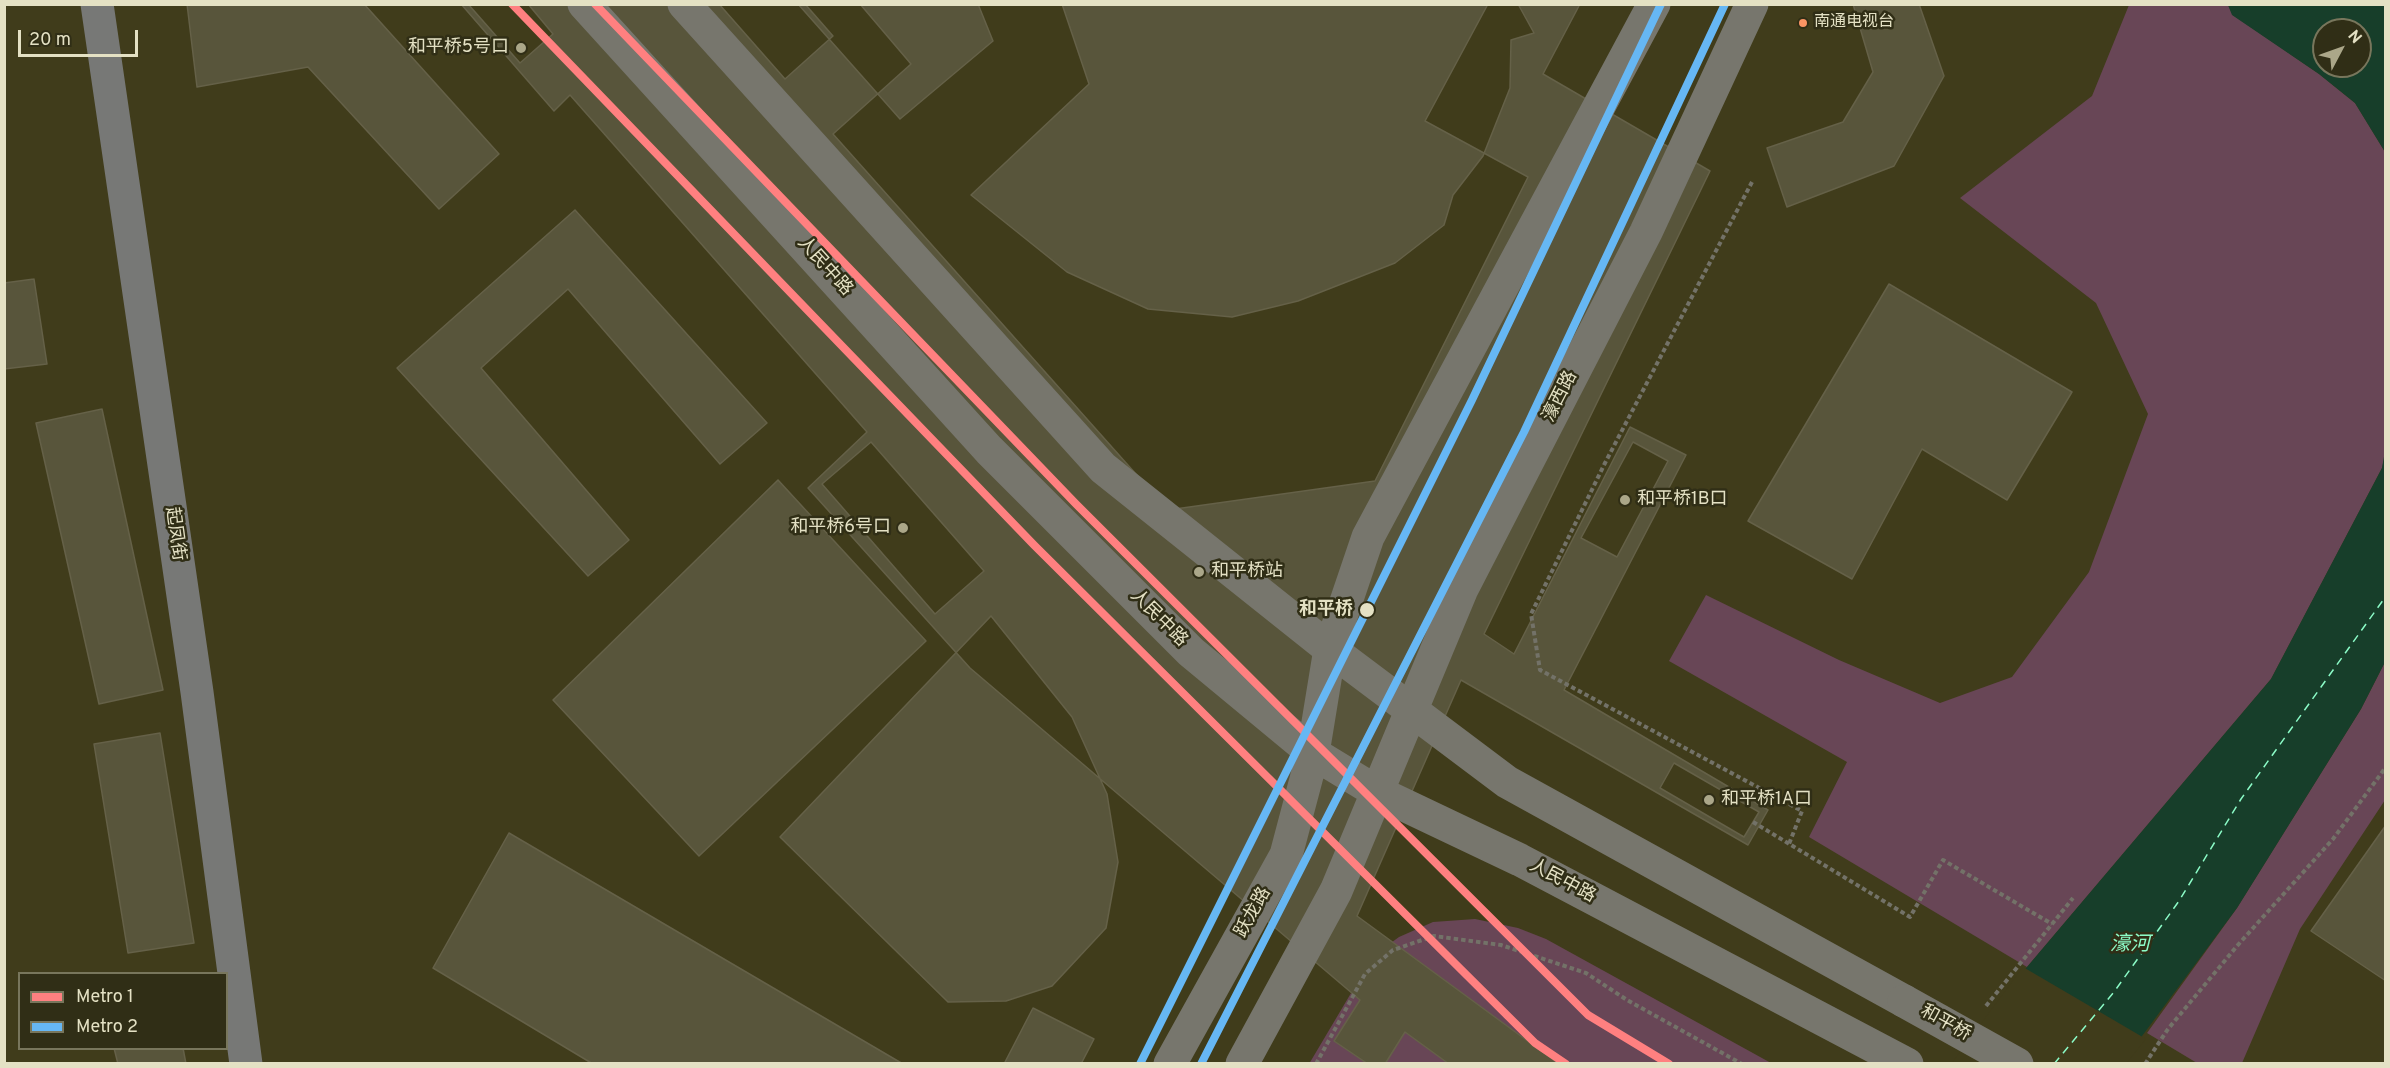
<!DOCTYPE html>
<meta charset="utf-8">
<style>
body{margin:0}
#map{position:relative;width:2390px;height:1068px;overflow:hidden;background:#403c1b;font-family:Overpass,sans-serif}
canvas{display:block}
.frame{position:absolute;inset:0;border:6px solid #e4e1c4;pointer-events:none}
.legend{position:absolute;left:18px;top:972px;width:210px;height:78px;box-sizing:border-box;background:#302e16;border:2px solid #78765c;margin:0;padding:8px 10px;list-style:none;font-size:18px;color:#e4e1c4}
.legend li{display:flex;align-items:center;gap:12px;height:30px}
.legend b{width:30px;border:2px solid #78765c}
.north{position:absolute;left:2312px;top:18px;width:60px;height:60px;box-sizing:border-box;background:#302e16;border:2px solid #78765c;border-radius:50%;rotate:49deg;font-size:16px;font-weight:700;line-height:24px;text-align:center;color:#e4e1c4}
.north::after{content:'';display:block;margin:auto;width:21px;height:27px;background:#aba789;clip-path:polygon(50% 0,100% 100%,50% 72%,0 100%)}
.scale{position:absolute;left:18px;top:30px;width:120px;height:27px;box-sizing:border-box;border:3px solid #e4e1c4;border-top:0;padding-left:8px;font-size:18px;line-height:21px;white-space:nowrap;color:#e4e1c4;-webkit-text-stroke:4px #302e16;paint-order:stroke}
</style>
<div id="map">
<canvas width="2390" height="1068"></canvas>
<div class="frame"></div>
<ul class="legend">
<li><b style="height:8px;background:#ff8080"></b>Metro 1</li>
<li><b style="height:8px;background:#66b7f4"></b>Metro 2</li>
</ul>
<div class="north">N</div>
<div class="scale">20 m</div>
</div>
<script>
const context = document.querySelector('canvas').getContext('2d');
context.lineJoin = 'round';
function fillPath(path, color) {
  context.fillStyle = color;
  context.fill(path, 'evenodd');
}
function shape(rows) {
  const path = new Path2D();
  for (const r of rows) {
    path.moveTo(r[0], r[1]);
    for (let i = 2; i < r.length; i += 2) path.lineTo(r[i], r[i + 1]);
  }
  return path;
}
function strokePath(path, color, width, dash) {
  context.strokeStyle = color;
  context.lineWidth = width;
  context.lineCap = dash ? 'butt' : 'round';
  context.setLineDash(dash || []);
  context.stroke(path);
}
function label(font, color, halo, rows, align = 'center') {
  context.font = font + ' Overpass,"Noto Sans SC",sans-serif';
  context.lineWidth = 5;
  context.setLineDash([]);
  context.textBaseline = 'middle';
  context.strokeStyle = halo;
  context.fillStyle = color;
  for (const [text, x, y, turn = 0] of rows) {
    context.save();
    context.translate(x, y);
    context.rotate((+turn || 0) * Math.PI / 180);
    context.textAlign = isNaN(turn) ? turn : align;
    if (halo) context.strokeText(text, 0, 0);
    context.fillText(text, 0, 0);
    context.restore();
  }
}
fillPath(shape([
 [2129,5,2228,5,2233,15,2319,74,2355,103,2385,152,2386,451,2382,468,2271,679,2027,967,1809,837,1847,762,1669,661,1706,595,1839,660,1940,703,2012,677,2089,572,2148,414,2096,303,1960,198,2092,96],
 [2385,662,2385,800,2300,929,2242,1063,2197,1063,2147,1033,2237,908,2361,709],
 [1475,919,1518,928,1546,939,1771,1063,1309,1064,1373,956,1399,937,1433,922]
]), '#684656');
fillPath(shape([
 [2228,5,2385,5,2385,152,2355,103,2319,74,2232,15],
 [2324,30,2360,30,2360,66,2324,66],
 [2385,451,2385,662,2361,709,2237,908,2122,1063,1954,1064,2027,967,2271,679,2382,468]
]), '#173e2a');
fillPath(shape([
 [2023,967,2146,1039,2126,1064,1951,1064]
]), '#403c1b');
strokePath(shape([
 [2054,1064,2114,992,2179,901,2241,799,2386,596]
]), '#8bfbc7', 1.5, [8, 6]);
const building = shape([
 [187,4,364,4,499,154,439,209,308,67,197,87,187,4],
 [461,4,719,4,785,79,833,36,805,4,860,4,911,64,833,134,1168,510,1375,481,1528,177,1425,121,1488,4,1580,4,1543,74,1710,171,1484,634,1514,654,1630,427,1686,455,1564,690,1768,810,1748,845,1461,680,1357,916,1559,1064,1449,1064,1405,1032,1385,1064,1368,1064,1334,1041,1360,1000,970,668,808,488,867,432,570,95,554,111,461,4],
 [468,4,528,4,553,34,520,63,468,4],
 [798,4,978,4,993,41,900,119,798,4],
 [1062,4,1518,4,1534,33,1511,40,1510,88,1483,156,1453,195,1444,225,1395,263,1298,301,1232,317,1148,309,1067,272,971,195,1089,84,1062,4],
 [1853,4,1919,4,1944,76,1894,166,1787,207,1767,148,1843,122,1873,72,1853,4],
 [575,210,767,423,720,464,568,289,481,368,629,540,588,576,397,368,575,210],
 [34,279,47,364,4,369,4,283,34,279],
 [1889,284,2072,392,2007,500,1922,449,1852,579,1748,521,1889,284],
 [102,409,163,690,99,704,36,423,102,409],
 [871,442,984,571,935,614,822,484,871,442],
 [1633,442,1668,461,1617,557,1581,538,1633,442],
 [778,480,926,641,699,856,553,700,778,480],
 [991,616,1072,717,1107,794,1118,862,1106,928,1052,986,1006,1001,948,1002,780,837,991,616],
 [160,733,194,943,128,953,94,744,160,733],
 [1674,763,1759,812,1744,837,1660,788,1674,763],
 [2386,825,2386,981,2311,931,2386,825],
 [509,833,903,1064,593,1064,433,968,509,833],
 [1033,1008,1094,1039,1081,1064,1004,1064,1033,1008],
 [114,1048,183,1048,186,1064,118,1064,114,1048]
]);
fillPath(building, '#58553b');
strokePath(building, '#656148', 1.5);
strokePath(shape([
 [1752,182,1605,463,1531,614,1540,670,1802,811,1789,844],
 [1753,822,1910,917,1943,860,2052,924],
 [1986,1006,2073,898],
 [1316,1064,1365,974,1393,950,1434,936,1501,945,1586,973,1627,1000,1742,1064],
 [2145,1064,2168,1029,2237,946,2333,839,2386,767]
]), '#737268', 4, [4.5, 3]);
strokePath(shape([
 [97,4,197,692,246,1064]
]), '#777876', 33);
strokePath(shape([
 [584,4,989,450,1191,652,1313,753,1377,792,1520,860,1907,1064],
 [684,4,1103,468,1330,649,1507,782,1904,1001],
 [1170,1064,1286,855,1313,753,1330,649,1368,537,1654,4],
 [1242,1064,1336,891,1462,589,1646,232,1752,4]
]), '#77766d', 33);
strokePath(shape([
 [1904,1001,2017,1064]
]), '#77766d', 33);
strokePath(shape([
 [512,4,1034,545,1535,1043,1566,1064],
 [595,4,1076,504,1588,1015,1669,1064]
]), '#ff8080', 8);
strokePath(shape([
 [1140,1064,1472,400,1661,4],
 [1201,1064,1524,432,1725,4]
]), '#66b7f4', 8);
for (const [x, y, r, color] of [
 [1803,23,5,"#fb9564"],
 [521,48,6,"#aba789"],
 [1625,500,6,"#aba789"],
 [903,528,6,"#aba789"],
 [1199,572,6,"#aba789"],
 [1367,610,8,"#e4e1c4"],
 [1709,800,6,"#aba789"]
]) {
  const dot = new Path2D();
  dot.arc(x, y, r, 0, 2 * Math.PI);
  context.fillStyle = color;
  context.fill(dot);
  strokePath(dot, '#302e16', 2);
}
label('16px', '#e4e1c4', '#302e16', [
 ["南通电视台",1814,23]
], 'left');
label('18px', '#e4e1c4', '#302e16', [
 ["和平桥5号口",509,48,"right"],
 ["和平桥1B口",1637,500],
 ["和平桥6号口",891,528,"right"],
 ["和平桥站",1211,572],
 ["和平桥1A口",1721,800]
], 'left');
label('18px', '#e4e1c4', '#302e16', [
 ["人民中路",824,267,48],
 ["濠西路",1561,397,-63],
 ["起凤街",174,534,82],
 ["人民中路",1158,619,45],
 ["人民中路",1562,882,28],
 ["跃龙路",1254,913,-61],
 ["和平桥",1945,1024,29]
]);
label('bold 18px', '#e4e1c4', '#302e16', [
 ["和平桥",1353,610]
], 'right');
label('italic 20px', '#8bfbc7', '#302e16', [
 ["濠河",2130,946]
]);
</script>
